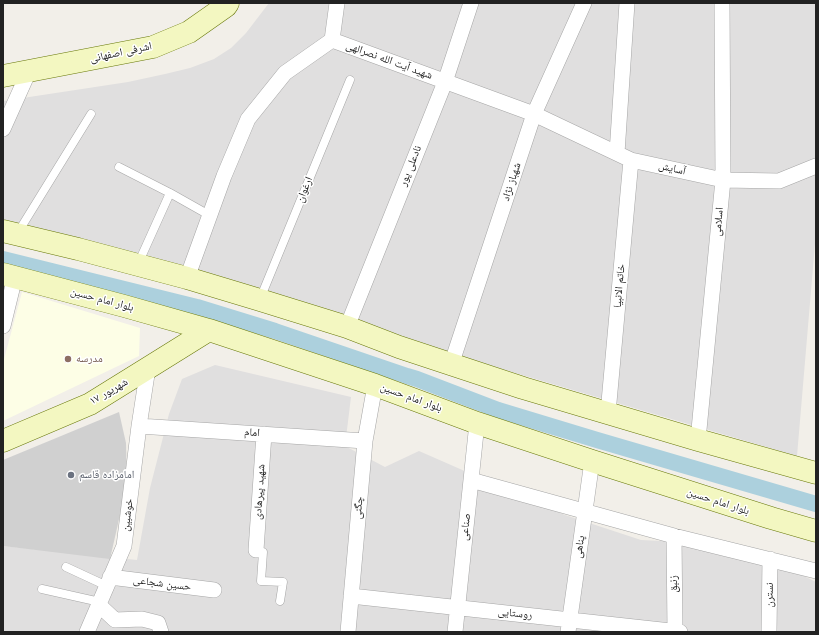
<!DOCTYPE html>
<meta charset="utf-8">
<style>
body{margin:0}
#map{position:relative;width:819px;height:635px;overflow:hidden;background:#f2efe9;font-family:Jost,sans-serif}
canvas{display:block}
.frame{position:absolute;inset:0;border:4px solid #222;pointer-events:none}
</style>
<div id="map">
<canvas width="819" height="635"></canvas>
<div class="frame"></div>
</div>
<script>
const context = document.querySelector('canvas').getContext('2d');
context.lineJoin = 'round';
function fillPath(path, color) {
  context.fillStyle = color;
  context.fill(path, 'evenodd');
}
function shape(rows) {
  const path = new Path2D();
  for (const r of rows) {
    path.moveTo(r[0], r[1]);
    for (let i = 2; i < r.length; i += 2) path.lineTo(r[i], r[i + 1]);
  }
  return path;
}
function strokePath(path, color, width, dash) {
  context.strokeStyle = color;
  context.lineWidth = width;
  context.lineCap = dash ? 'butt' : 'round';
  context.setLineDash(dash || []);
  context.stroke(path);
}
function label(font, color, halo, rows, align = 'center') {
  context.font = font + ' Jost,"Noto Naskh Arabic",sans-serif';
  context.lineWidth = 3;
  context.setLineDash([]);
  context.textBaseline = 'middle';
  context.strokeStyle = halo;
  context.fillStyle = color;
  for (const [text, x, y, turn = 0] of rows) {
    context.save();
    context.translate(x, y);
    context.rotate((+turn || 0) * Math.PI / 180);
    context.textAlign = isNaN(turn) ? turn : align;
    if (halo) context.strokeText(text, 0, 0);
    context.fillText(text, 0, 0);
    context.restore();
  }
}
fillPath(shape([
 [269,3,816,3,816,232,797,456,3,222,3,101,128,82,165,74,190,68,214,59,231,48,246,33],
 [215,365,351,397,345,446,385,467,419,451,565,515,641,540,742,545,816,582,816,632,3,632,3,546,137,560,150,488,169,414,182,379]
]), '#e0dfdf');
fillPath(shape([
 [22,292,140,328,139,356,3,421,3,363]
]), '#fdfee6');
fillPath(shape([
 [119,412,126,443,127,484,110,559,3,546,3,460]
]), '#d0d0d0');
strokePath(shape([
 [3,259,197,307,275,331,407,376,417,379,498,410,597,440,816,504]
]), '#acd0dd', 16);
const lane = shape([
 [119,167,170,193,209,215],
 [17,234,91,114],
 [138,264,170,193],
 [260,299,350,80],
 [256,550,263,552,261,581,283,582,280,601],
 [66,567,107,586],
 [42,589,100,602]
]);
const street = shape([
 [332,40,337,3],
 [3,129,29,71],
 [617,153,627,3],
 [187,278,224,176,248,119,285,73,332,40,534,114,631,160,723,180,779,181,816,166],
 [3,326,15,277],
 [347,327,445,82,471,3],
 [451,365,534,114,584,3],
 [608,413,631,160],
 [139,426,365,441],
 [698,440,723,180,722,3],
 [471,480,674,536,816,571],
 [674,536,675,631],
 [256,550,264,434],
 [110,577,214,590],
 [351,596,680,632],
 [99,605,115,620,142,619,158,623,161,632],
 [87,632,124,546,139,426,148,368],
 [348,632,365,441,375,385],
 [455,632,477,423],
 [568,632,592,461],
 [769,632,770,559]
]);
const secondary = shape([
 [3,76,153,47,189,32,226,6,228,3],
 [3,231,78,249,187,278,260,300,347,327,399,347,523,388,698,440,816,473],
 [3,274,124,306,209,330,375,385,477,423,592,461,771,518,816,531],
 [3,441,90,404,148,368,209,330]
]);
strokePath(lane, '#a6a6a6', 9);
strokePath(street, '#a6a6a6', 16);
strokePath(secondary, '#68780a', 23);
strokePath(lane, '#fff', 8);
strokePath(street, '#fff', 15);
strokePath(secondary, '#f3f7c1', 22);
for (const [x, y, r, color] of [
 [68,359,4,"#8d6e63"],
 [71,475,4,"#6b7280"]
]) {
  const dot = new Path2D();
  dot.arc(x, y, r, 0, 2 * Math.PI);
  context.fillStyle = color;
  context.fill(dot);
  strokePath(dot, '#fff', 1.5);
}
label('11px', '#222', '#fff', [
 ["اشرفی اصفهانی",121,53,-12],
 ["شهید آیت الله نصرالهی",389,61,20],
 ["نادعلی پور",411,166,-68],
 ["آسایش",672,169,13],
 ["شهباز نژاد",512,182,-72],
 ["ارغوان",305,190,-68],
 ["اسلامی",719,222,-85],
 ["خاتم الانبیا",620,286,-85],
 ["بلوار امام حسین",102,300,15],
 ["۱۷ شهریور",109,392,-30],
 ["بلوار امام حسین",411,398,20],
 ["امام",252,433,4],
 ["شهید پیرهادی",260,492,-86],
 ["بلوار امام حسین",718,502,18],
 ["چگنی",359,508,-85],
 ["خوشبین",128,515,-83],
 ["صناعی",466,527,-84],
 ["پناهی",580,547,-82],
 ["حسین شجاعی",162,584,7],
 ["زنبق",674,584,-90],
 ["نسترن",770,595,-89],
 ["روستایی",515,614,6]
]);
label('11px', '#785e54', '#fff', [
 ["مدرسه",76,359]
], 'left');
label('11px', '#5b616d', '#fff', [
 ["امامزاده قاسم",79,475]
], 'left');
</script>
